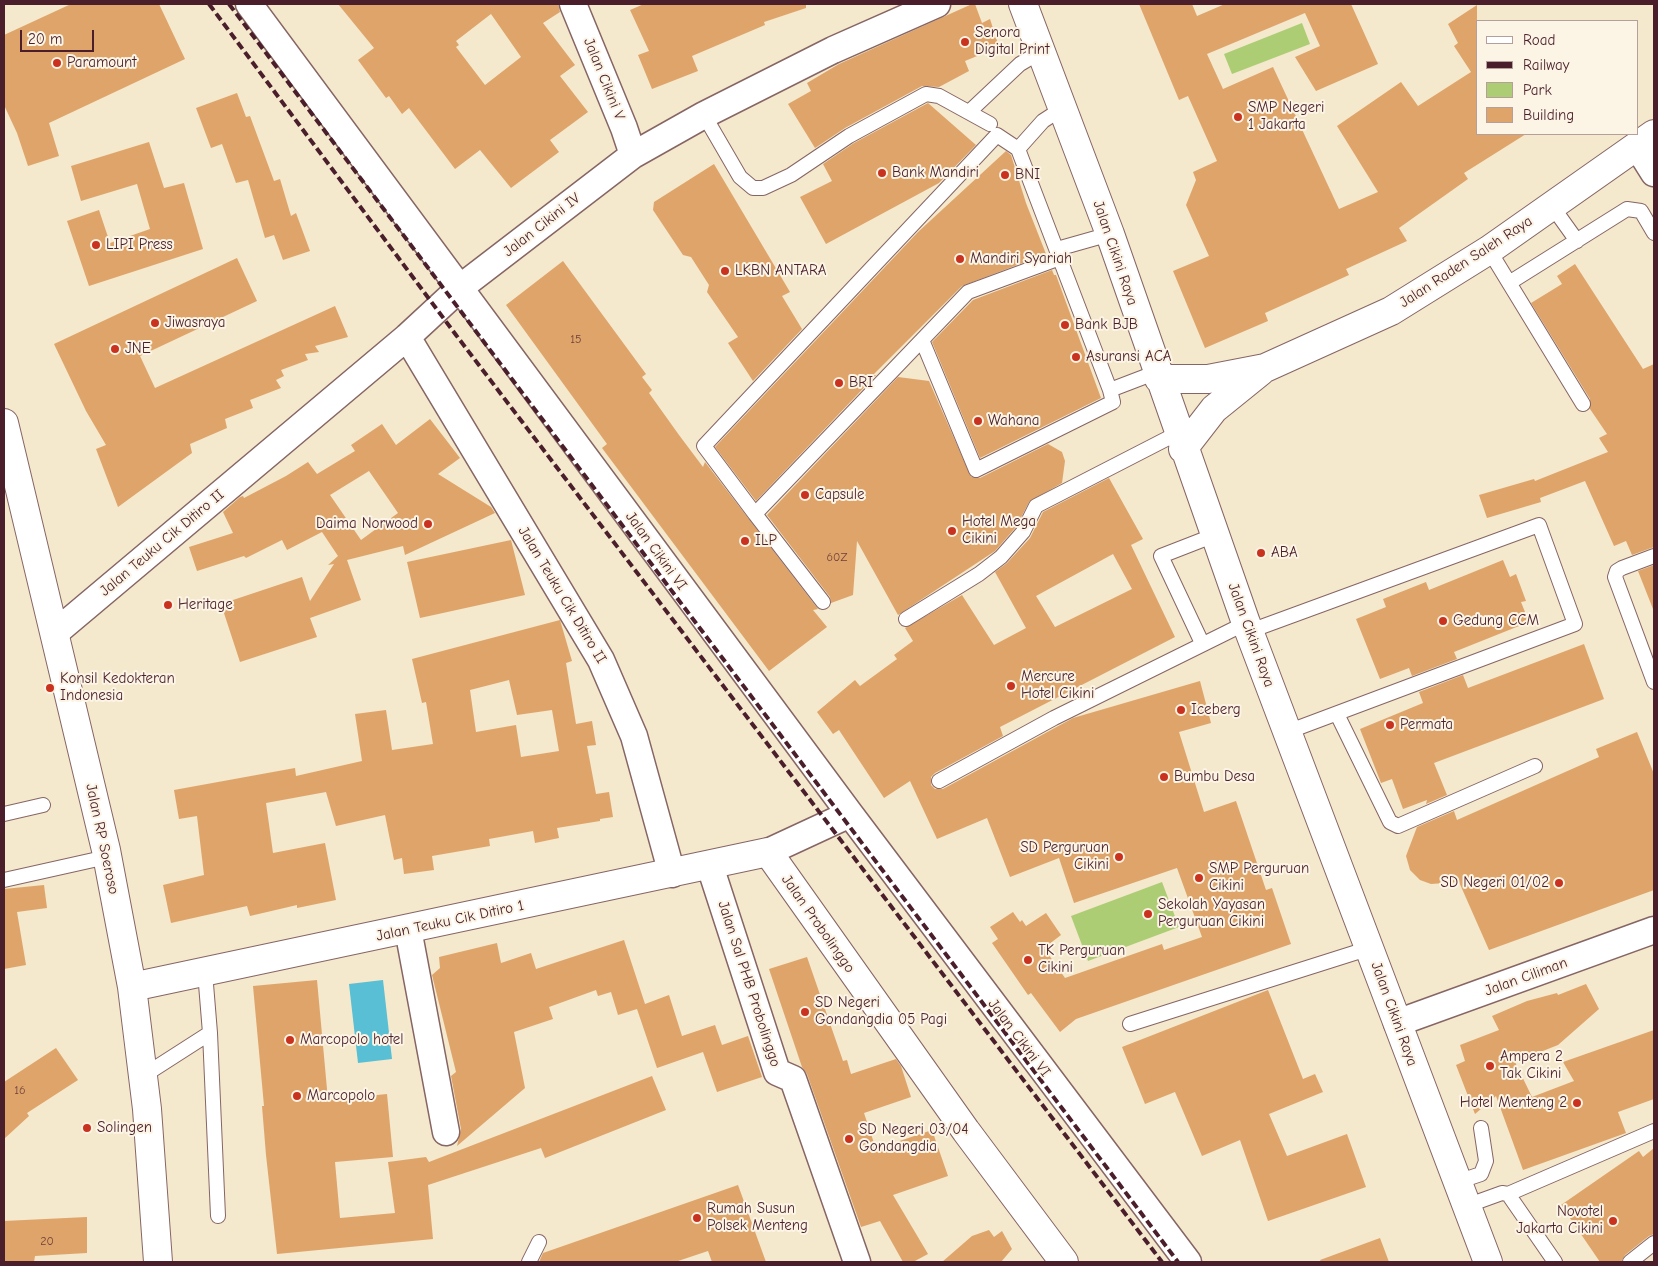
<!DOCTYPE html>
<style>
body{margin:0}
#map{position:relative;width:1658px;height:1266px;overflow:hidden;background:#f4e8cd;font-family:"Comic Neue",sans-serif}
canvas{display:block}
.frame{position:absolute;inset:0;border:5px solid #4a1f2b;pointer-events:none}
.legend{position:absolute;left:1476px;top:20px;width:162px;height:115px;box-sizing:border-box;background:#fcf5e5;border:1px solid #b59f9b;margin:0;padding:6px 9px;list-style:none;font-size:15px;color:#4a1f2b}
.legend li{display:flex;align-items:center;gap:10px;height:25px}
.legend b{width:25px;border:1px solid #b59f9b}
.scale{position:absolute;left:20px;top:30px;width:74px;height:22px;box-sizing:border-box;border:2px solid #4a1f2b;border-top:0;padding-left:6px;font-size:15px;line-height:18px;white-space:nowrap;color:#4a1f2b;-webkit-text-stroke:4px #fcf5e5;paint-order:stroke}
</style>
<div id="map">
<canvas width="1658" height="1266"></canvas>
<div class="frame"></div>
<ul class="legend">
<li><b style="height:6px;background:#fff"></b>Road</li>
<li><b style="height:6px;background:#4a1f2b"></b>Railway</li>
<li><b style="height:14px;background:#adcd74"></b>Park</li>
<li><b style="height:14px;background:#dfa46a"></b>Building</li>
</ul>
<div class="scale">20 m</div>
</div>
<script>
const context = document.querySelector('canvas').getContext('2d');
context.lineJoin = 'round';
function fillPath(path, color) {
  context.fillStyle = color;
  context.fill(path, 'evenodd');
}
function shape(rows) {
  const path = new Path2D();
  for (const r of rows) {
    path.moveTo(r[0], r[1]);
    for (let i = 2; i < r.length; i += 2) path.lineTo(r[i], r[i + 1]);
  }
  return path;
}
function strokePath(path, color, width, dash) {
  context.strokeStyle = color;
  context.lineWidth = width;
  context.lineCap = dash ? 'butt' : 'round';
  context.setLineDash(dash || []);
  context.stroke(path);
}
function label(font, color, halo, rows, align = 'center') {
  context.font = font + ' "Comic Neue",sans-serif';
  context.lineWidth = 4;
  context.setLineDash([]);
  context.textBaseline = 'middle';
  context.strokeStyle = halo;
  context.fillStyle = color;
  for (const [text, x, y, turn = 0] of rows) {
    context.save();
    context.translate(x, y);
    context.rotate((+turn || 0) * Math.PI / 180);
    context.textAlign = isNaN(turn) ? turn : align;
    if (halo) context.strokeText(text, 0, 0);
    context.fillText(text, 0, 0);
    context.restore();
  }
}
fillPath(shape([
 [1302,23,1310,44,1232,74,1224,54],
 [1162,882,1179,927,1088,961,1071,916]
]), '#adcd74');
fillPath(shape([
 [383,980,392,1059,358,1063,349,984]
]), '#58bfd5');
fillPath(shape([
 [71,4,159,4,185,59,49,123,59,156,28,166,17,133,4,105,4,35],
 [338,4,558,4,560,12,543,23,575,65,560,76,588,112,550,140,559,152,511,188,480,150,455,169,409,108,402,114,389,96,386,98,358,60,374,48],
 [491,14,521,57,485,85,456,47,459,45,456,41],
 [644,4,806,4,806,8,764,22,765,25,692,56,698,71,652,89,638,55,649,51,630,10],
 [972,4,975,4,982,23,990,19,999,47,965,61,969,71,939,87,922,86,845,128,815,148,788,104,811,91,807,83,839,64],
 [1139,4,1192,4,1197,16,1225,4,1351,4,1378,64,1316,91,1295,57,1320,46,1305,13,1207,54,1223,89,1273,67,1339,209,1378,192,1337,126,1401,82,1418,106,1471,72,1454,46,1458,43,1448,24,1477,5,1477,134,1526,134,1464,173,1468,179,1399,228,1407,241,1346,269,1349,275,1265,313,1268,321,1205,348,1173,271,1209,256,1186,205,1196,180,1193,172,1217,161,1188,96,1179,100],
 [237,93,246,117,250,116,274,181,280,179,291,216,296,213,310,251,283,260,274,235,265,238,248,180,236,183,222,144,211,148,196,108],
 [928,103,976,145,939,183,826,244,800,197,832,181,823,164,854,143],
 [149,142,164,188,184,183,203,249,89,286,67,221,99,210,110,243,150,229,137,184,81,201,71,166],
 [1006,151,1011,155,1026,203,1046,254,962,286,873,375,876,375,756,501,715,447,918,232],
 [714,164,790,292,782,296,802,329,753,381,728,343,738,337,707,292,709,285,691,257,683,255,653,210,654,202],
 [237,258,257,301,140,356,155,388,335,306,348,337,315,346,319,352,305,354,308,360,281,370,284,376,276,380,281,388,250,400,253,408,225,419,227,428,190,444,192,453,118,507,96,449,106,445,86,411,54,344],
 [563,261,646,374,642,377,652,390,649,393,679,435,703,467,705,462,818,609,813,610,827,627,769,671,602,448,607,444,506,305],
 [1575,264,1643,369,1654,364,1654,547,1632,555,1626,541,1614,546,1585,481,1540,498,1541,502,1487,518,1479,495,1534,479,1535,481,1608,452,1599,438,1607,434,1590,409,1590,399,1531,303,1562,284,1557,276],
 [1052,270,1054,275,1056,275,1101,398,980,458,932,342,973,300],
 [898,377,929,381,971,477,980,478,1048,444,1062,452,1065,461,1062,483,1029,502,1016,527,995,551,898,615,857,541,853,595,831,603,830,597,767,515],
 [430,419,460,458,438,474,491,507,495,513,405,555,403,546,347,560,361,600,310,618,317,637,240,662,221,604,302,577,310,601,334,564,328,565,338,556,322,532,287,550,282,540,246,558,244,556,197,571,189,547,233,533,223,512,240,497,243,496,244,498,286,476,308,462,317,474,355,451,351,445,382,424,396,445],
 [369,471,398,513,361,540,330,495],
 [1109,478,1143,539,1131,545,1175,637,1000,727,1003,736,935,773,931,777,931,785,935,789,943,789,1073,718,1200,681,1211,723,1179,732,1204,812,1236,801,1266,890,1272,888,1291,944,1076,1019,1060,1032,1031,993,1028,995,992,943,998,939,990,927,1013,912,1020,922,1022,920,1026,926,1046,913,1061,935,1044,948,1065,978,1162,944,1164,950,1202,937,1177,868,1074,903,1059,858,1010,877,987,818,937,839,910,781,884,798,839,730,833,734,817,712,855,680,860,686,897,659,894,655,913,641,905,628,962,595,994,645,1026,628,995,572,1007,563,1030,538,1043,512],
 [1113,554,1132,589,1055,627,1036,596],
 [511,540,525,595,420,618,407,562],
 [1503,560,1510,577,1516,574,1526,601,1521,602,1529,622,1454,652,1457,659,1412,676,1409,668,1380,679,1356,619,1386,607,1383,599,1426,582,1429,590],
 [1654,565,1654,608,1653,609,1638,571],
 [560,620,572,661,566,663,576,724,592,721,596,745,587,746,596,794,609,792,613,817,600,819,600,821,557,828,559,838,535,843,533,831,489,839,490,846,432,856,434,870,404,874,402,858,394,860,385,815,336,826,326,792,266,803,273,853,325,843,336,900,297,908,297,905,250,916,247,906,171,923,163,885,204,875,197,816,179,819,174,790,295,768,296,776,362,761,355,714,386,710,392,750,433,744,426,702,422,703,412,659],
 [509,680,517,715,552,710,559,751,521,757,516,725,476,732,470,690],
 [1584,644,1604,699,1434,763,1447,795,1426,804,1427,800,1403,809,1392,779,1381,783,1360,729,1423,703,1419,692,1463,675,1468,688],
 [1637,732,1654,774,1654,890,1489,950,1459,882,1431,884,1420,880,1410,870,1406,856,1417,827,1454,811,1457,820,1599,757,1596,749],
 [44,885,47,908,17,912,26,965,4,969,4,889],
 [624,940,645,1004,669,995,682,1036,715,1025,722,1045,748,1036,762,1077,717,1092,703,1052,657,1068,637,1009,618,1015,611,992,598,996,596,990,549,1007,553,1019,514,1032,525,1088,457,1146,461,1129,451,1076,456,1072,432,975,440,968,439,957,497,943,501,963,531,953,536,969],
 [807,957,843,1061,847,1060,851,1074,896,1059,901,1066,911,1097,864,1113,876,1149,932,1130,948,1176,893,1195,928,1254,913,1262,903,1262,880,1221,861,1227,807,1074,802,1067,769,969],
 [317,980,328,1100,387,1094,393,1157,335,1162,340,1218,395,1213,388,1162,426,1157,429,1162,652,1076,666,1110,545,1158,541,1148,428,1185,433,1239,277,1254,266,1155,262,1106,264,1106,253,986],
 [1586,984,1599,1009,1558,1045,1515,1062,1532,1097,1574,1081,1563,1062,1654,1030,1654,1099,1618,1112,1626,1133,1523,1170,1496,1096,1475,1114,1456,1065,1465,1061,1460,1045,1499,1030,1492,1016,1527,1001,1557,993,1558,995],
 [1268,990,1303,1079,1315,1074,1323,1092,1269,1114,1287,1156,1347,1134,1366,1187,1268,1221,1240,1140,1202,1156,1175,1092,1145,1104,1122,1047],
 [56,1048,78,1080,27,1113,29,1116,4,1139,4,1082],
 [1654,1148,1654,1234,1649,1236,1625,1255,1621,1262,1600,1262,1561,1205,1639,1151,1643,1157],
 [738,1185,766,1262,712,1262,708,1251,675,1262,539,1262,543,1253],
 [87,1217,87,1253,35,1256,34,1262,4,1262,4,1221],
 [989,1230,994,1237,1002,1231,1012,1249,1001,1262,942,1262,972,1236],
 [1380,1238,1389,1262,1321,1262,1320,1260]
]), '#dfa46a');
const lane = shape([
 [969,112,1020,64,1042,51],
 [704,115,740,177,753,188,763,188,791,175,849,136,926,94,939,96,990,124],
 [1018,149,1043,121,1063,108],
 [1552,206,1577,241],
 [1057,249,1110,234],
 [1489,250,1583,404],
 [1509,283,1627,209,1641,211,1654,233],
 [922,340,976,470,1113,402,1110,390,1157,372],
 [755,514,704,446,997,135,1018,149,1110,390],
 [1654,556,1622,568,1617,571,1615,577,1654,682],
 [823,602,755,514,968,292,1060,258],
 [906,619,979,574,1001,557,1023,532,1036,506,1178,433],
 [1250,631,1539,525,1575,624,1287,732],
 [1202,643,1161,556,1215,535],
 [1337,714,1390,822,1398,826,1535,766],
 [939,781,1054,718,1246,623],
 [4,814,43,805],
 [4,880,107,857],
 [205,972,210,1033,218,1216],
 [1130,1024,1370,948],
 [143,1076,210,1033],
 [1457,1182,1481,1174,1486,1161,1481,1128],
 [1508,1194,1654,1131],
 [1466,1206,1502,1193,1508,1194,1555,1262],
 [529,1262,539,1242],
 [1630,1262,1654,1243]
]);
const street = shape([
 [249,4,850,814,1188,1262],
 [573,4,624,128,633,155],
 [1637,146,1654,173],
 [407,337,601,660,634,736,672,874],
 [55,633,407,337,461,287,633,155,704,115,833,50,937,4],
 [768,852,850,814],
 [710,866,777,1072,793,1079,857,1262],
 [408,929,446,1132],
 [1397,1023,1654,930]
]);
const secondary = shape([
 [1023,4,1110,234,1246,623,1488,1262],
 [1159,379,1208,379,1265,368,1391,311,1489,250,1654,134],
 [4,423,106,850,132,987,147,1109,158,1262],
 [1183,449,1214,409,1261,371],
 [132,987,768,852,966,1131,1064,1262]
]);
strokePath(lane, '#866564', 16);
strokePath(street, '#866564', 29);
strokePath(secondary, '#866564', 30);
strokePath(lane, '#fff', 14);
strokePath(street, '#fff', 26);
strokePath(secondary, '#fff', 28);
strokePath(shape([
 [209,4,456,335,1162,1262],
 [229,4,1178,1262]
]), '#4a1f2b', 4, [8, 4]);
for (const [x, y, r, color] of [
 [965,42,5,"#c8321e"],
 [57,63,5,"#c8321e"],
 [1238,117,5,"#c8321e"],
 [882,173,5,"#c8321e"],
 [1005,175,5,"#c8321e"],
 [96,245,5,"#c8321e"],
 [960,259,5,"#c8321e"],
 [725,271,5,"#c8321e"],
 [155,323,5,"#c8321e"],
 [1065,325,5,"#c8321e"],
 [115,349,5,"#c8321e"],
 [1076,357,5,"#c8321e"],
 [839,383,5,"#c8321e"],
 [978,421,5,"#c8321e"],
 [805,495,5,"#c8321e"],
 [428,524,5,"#c8321e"],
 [952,531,5,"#c8321e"],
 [745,541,5,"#c8321e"],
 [1261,553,5,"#c8321e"],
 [168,605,5,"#c8321e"],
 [1443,621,5,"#c8321e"],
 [1011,686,5,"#c8321e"],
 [50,688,5,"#c8321e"],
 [1181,710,5,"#c8321e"],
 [1390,725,5,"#c8321e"],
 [1164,777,5,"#c8321e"],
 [1119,857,5,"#c8321e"],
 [1199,878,5,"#c8321e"],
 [1559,883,5,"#c8321e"],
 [1148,914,5,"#c8321e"],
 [1028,960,5,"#c8321e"],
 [805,1012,5,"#c8321e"],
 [290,1040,5,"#c8321e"],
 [1490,1066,5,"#c8321e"],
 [297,1096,5,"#c8321e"],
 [1577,1103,5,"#c8321e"],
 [87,1128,5,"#c8321e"],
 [849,1139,5,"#c8321e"],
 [697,1218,5,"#c8321e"],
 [1613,1221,5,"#c8321e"]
]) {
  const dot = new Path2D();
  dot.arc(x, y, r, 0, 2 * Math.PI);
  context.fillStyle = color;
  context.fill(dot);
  strokePath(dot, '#fcf5e5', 2);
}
label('12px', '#6f403b', null, [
 ["15",576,340],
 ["60Z",837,558],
 ["16",20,1091],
 ["20",47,1242]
]);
label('15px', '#4a1f2b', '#fcf5e5', [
 ["Senora",975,33],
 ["Digital Print",975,50],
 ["Paramount",67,63],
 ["SMP Negeri",1248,108],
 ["1 Jakarta",1248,125],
 ["Bank Mandiri",892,173],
 ["BNI",1015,175],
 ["LIPI Press",106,245],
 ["Mandiri Syariah",970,259],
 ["LKBN ANTARA",735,271],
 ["Jiwasraya",165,323],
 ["Bank BJB",1075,325],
 ["JNE",125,349],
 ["Asuransi ACA",1086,357],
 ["BRI",849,383],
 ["Wahana",988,421],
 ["Capsule",815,495],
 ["Hotel Mega",962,522],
 ["Cikini",962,539],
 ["Daima Norwood",418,524,"right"],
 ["ILP",755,541],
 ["ABA",1271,553],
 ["Heritage",178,605],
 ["Gedung CCM",1453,621],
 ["Mercure",1021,677],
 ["Hotel Cikini",1021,694],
 ["Konsil Kedokteran",60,679],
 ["Indonesia",60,696],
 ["Iceberg",1191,710],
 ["Permata",1400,725],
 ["Bumbu Desa",1174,777],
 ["SD Perguruan",1109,848,"right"],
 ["Cikini",1109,865,"right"],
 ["SMP Perguruan",1209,869],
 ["Cikini",1209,886],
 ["SD Negeri 01/02",1549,883,"right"],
 ["Sekolah Yayasan",1158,905],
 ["Perguruan Cikini",1158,922],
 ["TK Perguruan",1038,951],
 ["Cikini",1038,968],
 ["SD Negeri",815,1003],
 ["Gondangdia 05 Pagi",815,1020],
 ["Marcopolo hotel",300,1040],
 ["Ampera 2",1500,1057],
 ["Tak Cikini",1500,1074],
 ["Marcopolo",307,1096],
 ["Hotel Menteng 2",1567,1103,"right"],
 ["Solingen",97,1128],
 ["SD Negeri 03/04",859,1130],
 ["Gondangdia",859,1147],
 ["Rumah Susun",707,1209],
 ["Polsek Menteng",707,1226],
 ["Novotel",1603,1212,"right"],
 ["Jakarta Cikini",1603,1229,"right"]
], 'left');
label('15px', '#4a1f2b', '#fcf5e5', [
 ["Jalan Cikini V",604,79,68],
 ["Jalan Cikini IV",542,225,-38],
 ["Jalan Cikini Raya",1115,253,71],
 ["Jalan Raden Saleh Raya",1466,262,-33],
 ["Jalan Teuku Cik Ditiro II",162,543,-40],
 ["Jalan Cikini VI",656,551,54],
 ["Jalan Teuku Cik Ditiro II",562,595,59],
 ["Jalan Cikini Raya",1251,635,70],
 ["Jalan RP Soeroso",102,839,78],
 ["Jalan Teuku Cik Ditiro 1",450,921,-12],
 ["Jalan Probolinggo",818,924,55],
 ["Jalan Ciliman",1526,977,-20],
 ["Jalan Sal PHB Probolinggo",749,984,72],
 ["Jalan Cikini Raya",1394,1014,70],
 ["Jalan Cikini VI",1019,1038,53]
]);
</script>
